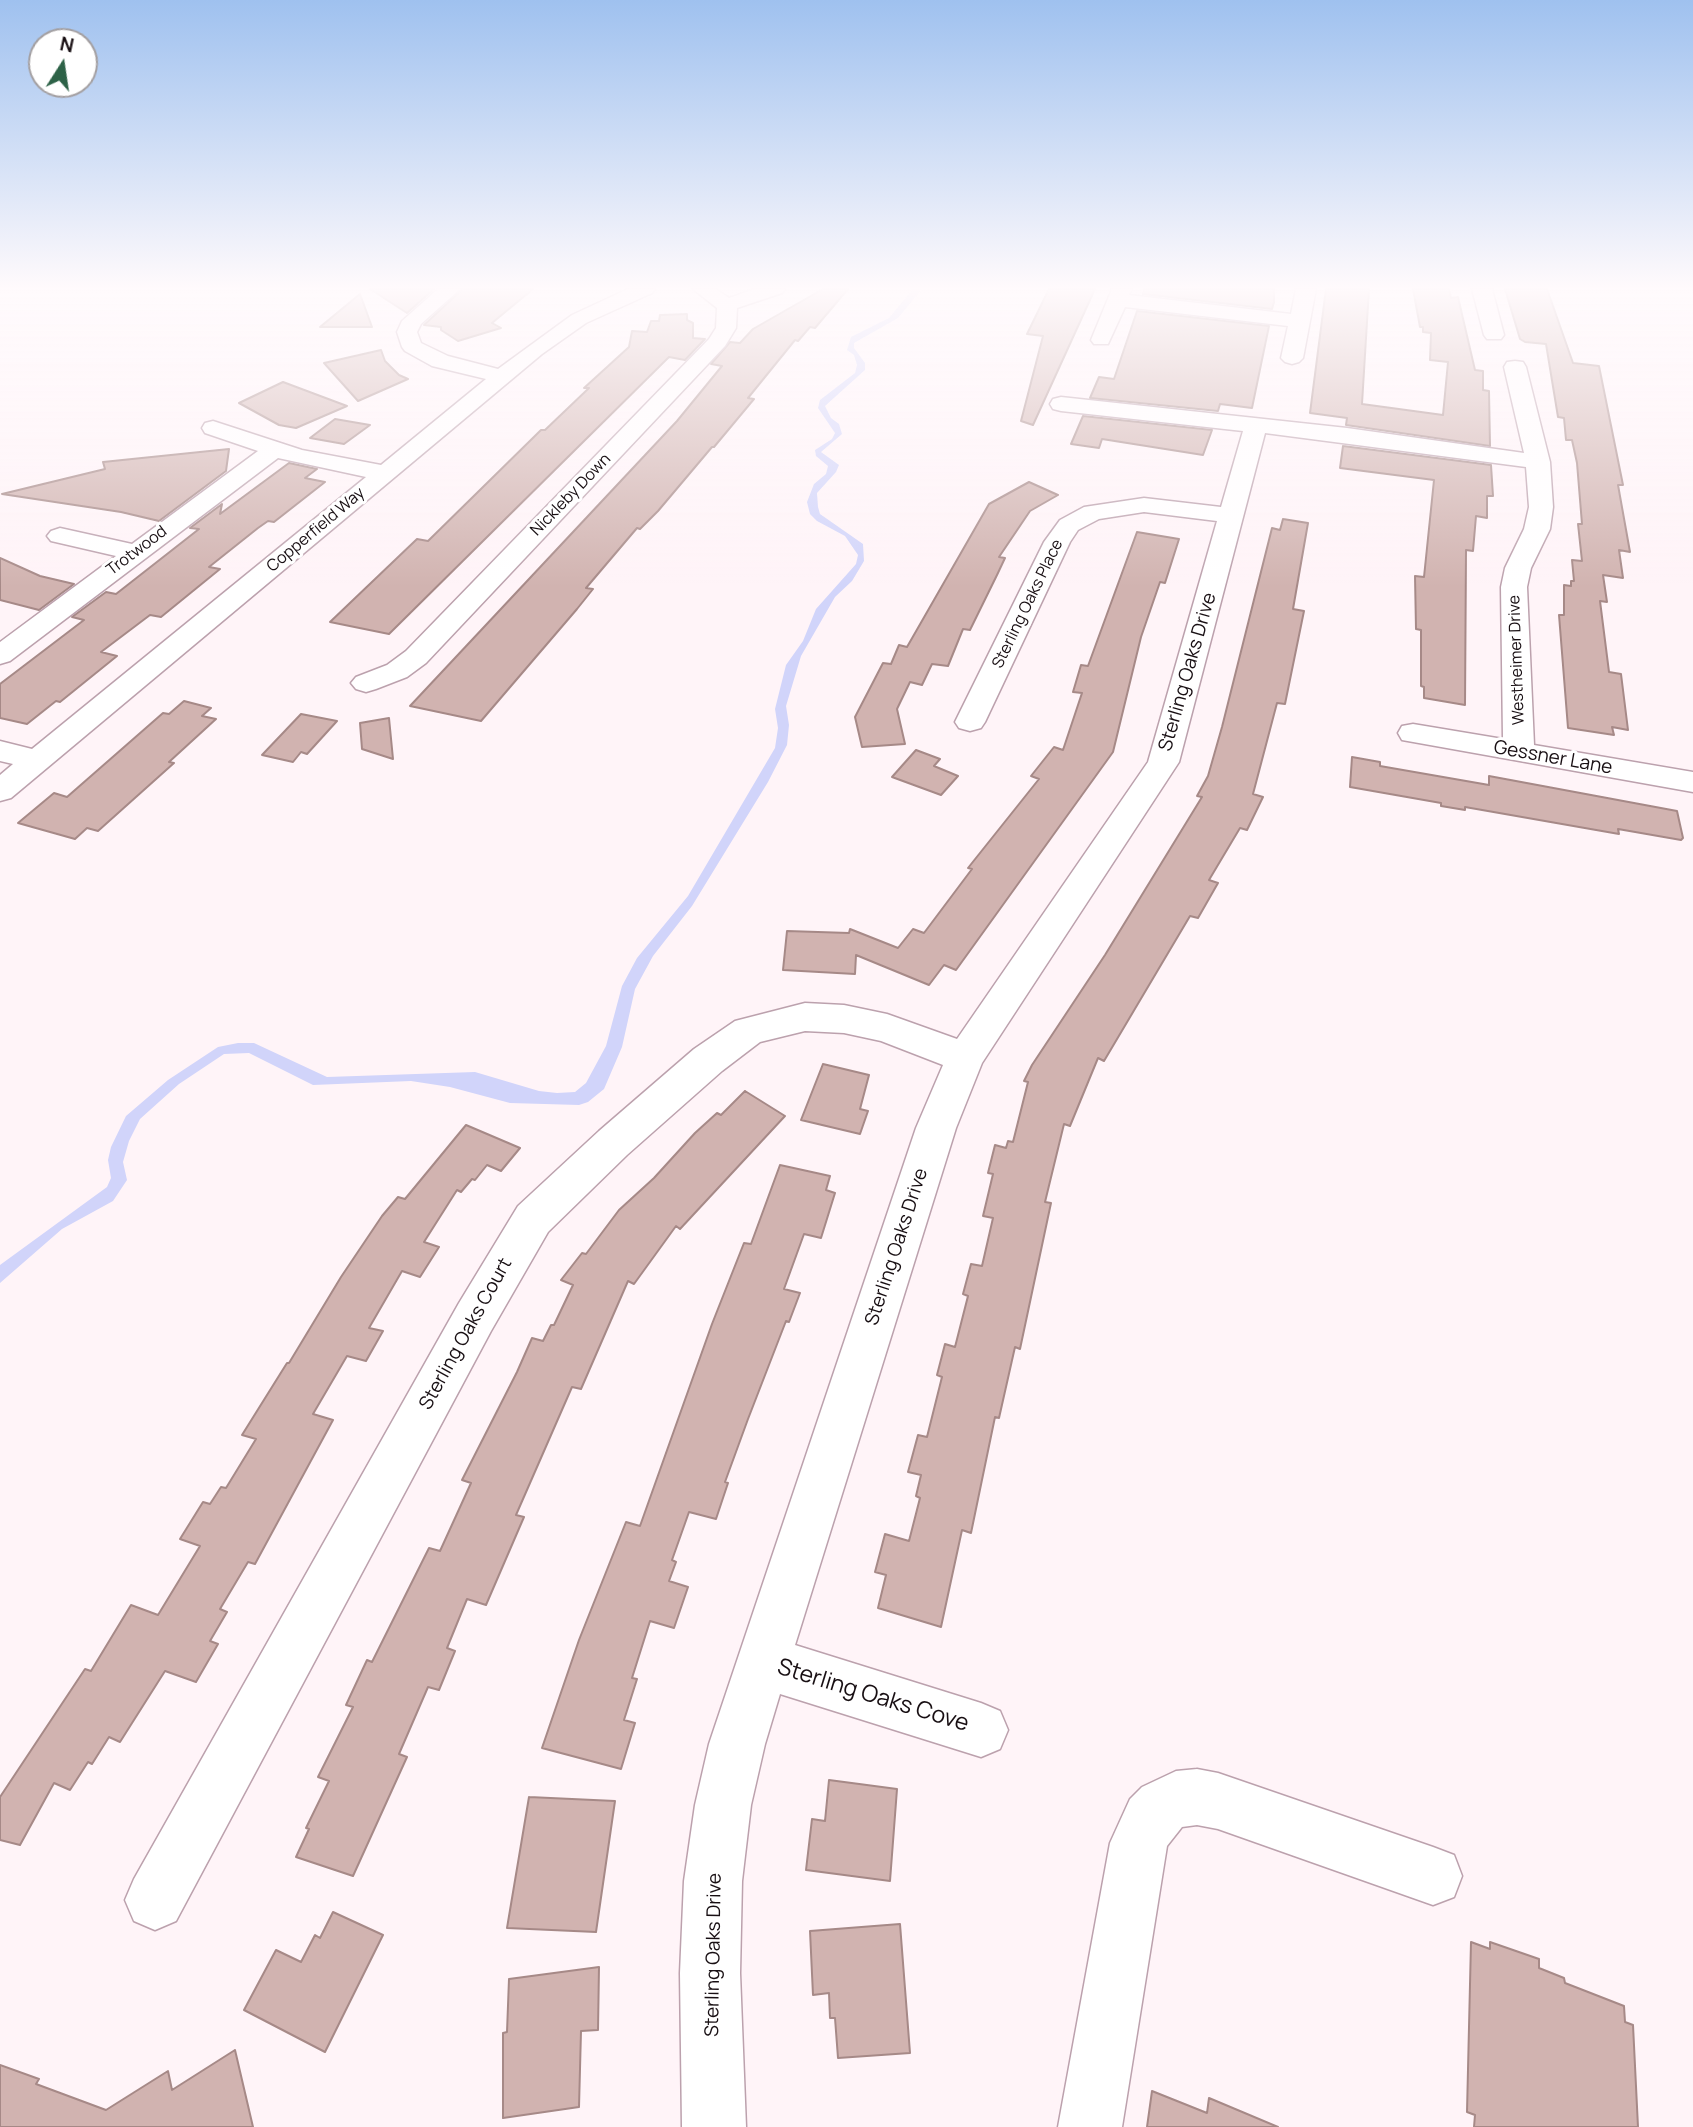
<!DOCTYPE html>
<style>
body{margin:0}
#map{position:relative;width:1693px;height:2127px;overflow:hidden;background:#fff4f8;font-family:Manrope,sans-serif}
canvas{display:block}
.north{position:absolute;left:28px;top:28px;width:70px;height:70px;box-sizing:border-box;background:#fff;border:2px solid #a39fa1;border-radius:50%;rotate:12deg;font-size:19px;font-weight:700;line-height:28px;text-align:center;color:#180f13}
.north::after{content:'';display:block;margin:auto;width:24px;height:32px;background:#2d6247;clip-path:polygon(50% 0,100% 100%,50% 72%,0 100%)}
</style>
<div id="map">
<canvas width="1693" height="2127"></canvas>
<div class="north">N</div>
</div>
<script>
const context = document.querySelector('canvas').getContext('2d');
context.lineJoin = 'round';
function fillPath(path, color) {
  context.fillStyle = color;
  context.fill(path, 'evenodd');
}
function shape(rows) {
  const path = new Path2D();
  for (const r of rows) {
    path.moveTo(r[0], r[1]);
    for (let i = 2; i < r.length; i += 2) path.lineTo(r[i], r[i + 1]);
  }
  return path;
}
function strokePath(path, color, width, dash) {
  context.strokeStyle = color;
  context.lineWidth = width;
  context.lineCap = dash ? 'butt' : 'round';
  context.setLineDash(dash || []);
  context.stroke(path);
}
function label(font, color, halo, rows, align = 'center') {
  context.font = font + ' Manrope,sans-serif';
  context.lineWidth = 6;
  context.setLineDash([]);
  context.textBaseline = 'middle';
  context.strokeStyle = halo;
  context.fillStyle = color;
  for (const [text, x, y, turn = 0] of rows) {
    context.save();
    context.translate(x, y);
    context.rotate((+turn || 0) * Math.PI / 180);
    context.textAlign = isNaN(turn) ? turn : align;
    if (halo) context.strokeText(text, 0, 0);
    context.fillText(text, 0, 0);
    context.restore();
  }
}
fillPath(shape([
 [913,289,922,289,898,318,854,343,854,348,865,363,865,370,825,406,831,418,839,424,842,434,821,452,839,465,836,472,817,493,818,507,820,514,863,544,864,561,852,581,835,597,801,656,786,706,789,725,787,745,768,782,692,906,653,956,635,989,622,1047,604,1089,588,1102,579,1105,510,1103,450,1087,411,1081,313,1085,249,1053,224,1054,179,1084,140,1119,129,1141,123,1162,127,1180,113,1201,62,1229,0,1283,0,1265,107,1187,111,1178,108,1160,111,1147,126,1116,168,1080,218,1047,238,1043,254,1043,327,1077,475,1072,539,1091,557,1093,575,1092,586,1083,606,1046,622,986,637,958,688,896,775,748,778,728,775,709,786,665,803,641,816,609,856,564,858,555,845,536,817,521,810,514,807,502,814,484,826,474,828,466,816,456,815,450,832,439,835,433,818,408,820,400,855,373,857,365,854,355,847,350,851,337,889,318]
]), '#d1d4fa');
const building = shape([
 [370,289,434,289,407,313,370,289],
 [463,289,533,289,492,323,501,328,458,341,441,330,441,327,424,325,463,289],
 [823,289,848,289,815,328,810,327,798,341,795,340,748,398,754,399,714,447,712,447,658,511,640,529,637,528,586,588,593,589,577,609,481,721,410,706,677,421,722,366,711,364,730,342,740,343,753,329,823,289],
 [1049,289,1095,289,1033,425,1021,421,1043,336,1027,334,1049,289],
 [1144,289,1274,289,1274,302,1272,309,1143,294,1144,289],
 [1326,289,1369,289,1362,404,1443,415,1448,362,1430,360,1431,333,1423,332,1423,327,1420,327,1413,289,1449,289,1451,298,1458,297,1475,370,1483,371,1483,390,1489,391,1490,446,1346,425,1347,418,1310,413,1326,289],
 [1505,289,1547,289,1573,363,1599,366,1623,485,1618,485,1630,552,1619,550,1623,578,1603,575,1607,602,1600,601,1609,672,1621,674,1628,730,1612,727,1614,735,1568,728,1559,615,1564,615,1564,585,1571,586,1571,581,1574,581,1572,560,1582,561,1578,524,1582,524,1577,463,1572,440,1566,440,1564,418,1558,417,1546,344,1525,342,1520,339,1505,289],
 [360,294,372,327,320,327,360,294],
 [1137,311,1269,326,1252,408,1220,404,1218,411,1090,398,1099,377,1114,379,1137,311],
 [687,314,687,320,693,323,693,338,705,339,685,360,669,357,389,634,330,622,417,539,428,541,541,430,545,430,589,388,584,388,629,347,632,331,647,332,651,321,659,321,660,315,687,314],
 [381,350,385,361,399,375,408,379,358,401,324,363,381,350],
 [283,382,347,406,296,428,279,425,239,403,283,382],
 [1083,416,1212,430,1203,455,1102,439,1099,448,1071,444,1083,416],
 [335,419,370,425,344,444,310,438,335,419],
 [1343,446,1491,465,1493,496,1487,496,1487,518,1476,516,1473,551,1466,550,1465,705,1424,698,1424,687,1421,686,1421,630,1416,629,1415,576,1424,577,1434,480,1340,468,1343,446],
 [229,449,226,471,159,521,121,512,2,494,105,469,103,462,229,449],
 [289,463,317,469,305,478,325,482,274,522,268,521,258,528,209,567,220,569,161,617,150,615,101,652,117,656,60,702,56,701,27,724,0,718,0,684,84,620,72,617,106,592,116,594,199,529,190,528,222,504,220,514,289,463],
 [1029,482,1058,495,1030,511,999,557,1005,558,997,575,970,630,963,629,948,666,932,664,922,685,910,682,897,709,905,744,862,747,855,717,883,663,891,664,899,645,907,647,989,504,1029,482],
 [1283,519,1308,523,1293,609,1304,611,1285,704,1277,703,1253,794,1263,797,1247,830,1240,828,1209,880,1218,883,1198,918,1190,916,1104,1061,1098,1058,1070,1126,1064,1124,1045,1202,1051,1203,1020,1349,1015,1347,999,1418,995,1417,971,1533,962,1530,941,1627,878,1608,886,1575,875,1572,885,1534,909,1541,920,1498,916,1496,921,1475,908,1472,918,1435,927,1437,942,1377,937,1375,945,1344,955,1347,968,1296,963,1294,971,1264,982,1266,993,1218,983,1216,993,1174,988,1173,995,1145,1006,1148,1008,1141,1013,1142,1028,1082,1024,1081,1032,1065,1105,955,1202,797,1197,796,1208,776,1222,727,1272,528,1280,530,1283,519],
 [1137,532,1179,539,1165,583,1160,582,1141,637,1113,752,956,970,944,965,929,985,856,955,855,974,783,970,787,931,849,933,850,929,898,948,913,929,924,933,972,869,968,868,1039,779,1031,776,1054,747,1063,750,1082,693,1073,692,1081,665,1088,666,1137,532],
 [0,558,40,576,74,584,39,610,0,600,0,558],
 [184,701,211,708,202,716,216,719,169,762,174,763,98,831,87,828,75,839,18,823,54,793,67,797,163,713,169,714,184,701],
 [301,714,337,721,307,754,301,752,293,762,262,755,301,714],
 [389,718,393,759,362,749,360,723,389,718],
 [916,750,940,759,934,766,958,776,941,795,892,777,916,750],
 [1352,757,1380,762,1380,766,1489,785,1489,776,1677,811,1683,838,1681,840,1618,829,1619,834,1465,807,1465,810,1441,806,1441,803,1350,787,1352,757],
 [823,1064,869,1075,860,1109,868,1111,860,1134,801,1120,823,1064],
 [745,1091,785,1116,680,1229,676,1226,634,1284,628,1281,581,1389,572,1387,516,1515,524,1517,486,1605,467,1599,447,1648,455,1651,439,1690,428,1687,399,1754,407,1757,353,1876,296,1857,309,1829,306,1828,329,1781,318,1777,353,1707,346,1705,367,1660,372,1662,429,1548,440,1551,471,1483,462,1480,517,1372,532,1338,543,1341,551,1325,554,1325,573,1285,561,1280,582,1253,586,1254,619,1210,654,1178,695,1133,717,1113,721,1115,745,1091],
 [466,1125,520,1148,501,1171,487,1165,475,1180,472,1179,461,1192,457,1190,424,1242,439,1247,420,1277,402,1271,369,1328,383,1331,366,1361,347,1356,313,1414,333,1420,255,1564,248,1562,220,1609,227,1612,210,1641,218,1644,196,1682,165,1671,120,1742,109,1737,92,1764,88,1762,70,1790,54,1783,20,1845,0,1840,0,1797,85,1669,91,1671,131,1605,158,1615,200,1546,180,1539,203,1502,210,1504,221,1487,226,1488,256,1439,242,1435,287,1363,289,1363,341,1277,382,1216,398,1197,405,1199,466,1125],
 [780,1165,830,1176,826,1190,835,1193,821,1238,804,1234,784,1289,800,1293,789,1322,786,1321,748,1419,725,1482,728,1483,716,1519,689,1512,672,1560,676,1562,669,1581,688,1587,674,1628,650,1621,632,1678,637,1679,624,1720,635,1723,621,1769,542,1748,579,1640,626,1522,640,1526,712,1324,744,1243,751,1244,780,1165],
 [829,1780,897,1789,890,1881,806,1870,812,1819,825,1821,829,1780],
 [529,1797,615,1801,596,1932,507,1928,529,1797],
 [333,1912,383,1935,325,2052,244,2010,276,1950,301,1962,315,1935,320,1938,333,1912],
 [900,1924,910,2053,838,2058,835,2018,830,2018,829,1993,813,1995,810,1931,900,1924],
 [1471,1942,1490,1949,1490,1942,1539,1959,1539,1968,1564,1978,1565,1983,1624,2006,1625,2022,1633,2025,1638,2127,1474,2127,1475,2115,1467,2112,1471,1942],
 [599,1967,598,2030,581,2031,579,2107,503,2118,503,2033,507,2032,509,1979,599,1967],
 [235,2050,253,2127,0,2127,0,2065,39,2079,36,2084,106,2110,168,2071,172,2090,235,2050],
 [1152,2091,1207,2113,1209,2098,1278,2127,1147,2127,1152,2091]
]);
fillPath(building, '#d1b3b0');
strokePath(building, '#a68987', 2);
const minor = shape([
 [438,289,460,289,421,324,417,332,421,343,448,356,498,369,572,315,628,289,655,289,652,293,586,323,542,354,11,798,0,801,0,775,13,764,0,761,0,741,32,749,366,477,278,458,10,661,0,664,0,642,116,556,51,541,47,536,51,531,60,528,132,544,258,451,205,433,202,428,205,423,213,421,302,450,381,465,486,379,432,366,405,351,402,347,397,332,402,321,438,289],
 [693,289,716,289,729,298,755,289,785,289,782,293,737,308,736,328,725,346,426,663,407,677,376,689,366,692,356,689,351,683,356,677,387,665,406,651,709,339,716,328,717,308,693,289],
 [1112,289,1132,289,1129,295,1291,314,1296,289,1316,289,1303,358,1299,362,1292,364,1285,362,1281,358,1288,326,1125,307,1108,344,1094,344,1091,340,1112,289],
 [1472,289,1492,289,1504,335,1501,339,1487,339,1484,335,1472,289],
 [1515,361,1523,362,1526,367,1550,462,1553,507,1550,529,1531,568,1527,587,1534,745,1693,772,1693,792,1402,740,1398,733,1402,726,1413,724,1503,739,1501,587,1505,568,1524,529,1529,507,1526,467,1265,433,1179,762,982,1063,956,1128,795,1645,981,1703,1000,1711,1008,1730,1000,1749,981,1757,780,1694,765,1744,751,1805,742,1881,740,1973,746,2127,682,2127,680,1973,684,1881,695,1805,709,1744,916,1128,943,1065,881,1041,844,1033,805,1031,760,1042,722,1071,627,1155,548,1232,491,1331,176,1921,155,1930,134,1921,125,1900,134,1879,459,1303,518,1206,599,1131,694,1049,735,1021,805,1003,844,1005,887,1014,957,1039,1148,762,1217,521,1144,512,1099,519,1078,530,1070,542,985,722,981,728,970,731,959,728,955,722,1044,542,1060,520,1084,507,1144,498,1221,507,1243,431,1061,411,1053,409,1050,404,1053,399,1061,397,1347,428,1524,453,1504,367,1507,362,1515,361],
 [1197,1769,1218,1773,1433,1847,1454,1855,1462,1876,1454,1897,1433,1905,1218,1829,1197,1825,1182,1827,1167,1846,1122,2127,1058,2127,1110,1843,1130,1799,1142,1787,1176,1771,1197,1769]
]);
strokePath(minor, '#bca1ad', 3);
fillPath(minor, '#fff');
const sky = context.createLinearGradient(0, 0, 0, 587);
sky.addColorStop(0, '#9fc1ef');
sky.addColorStop(0.49, '#fffafc');
sky.addColorStop(1, '#fffafc00');
context.fillStyle = sky;
context.fillRect(0, 0, 1693, 587);
label('16px', '#180f13', '#fff', [
 ["Nickleby Down",571,495,-46],
 ["Copperfield Way",316,530,-40],
 ["Trotwood",137,551,-37],
 ["Sterling Oaks Place",1028,604,-64],
 ["Westheimer Drive",1517,660,-92]
]);
label('19px', '#180f13', '#fff', [
 ["Sterling Oaks Drive",1188,672,-74],
 ["Gessner Lane",1553,758,10],
 ["Sterling Oaks Drive",897,1247,-72],
 ["Sterling Oaks Court",466,1334,-61],
 ["Sterling Oaks Drive",714,1955,-89]
]);
label('23px', '#180f13', '#fff', [
 ["Sterling Oaks Cove",873,1696,17]
]);
</script>
